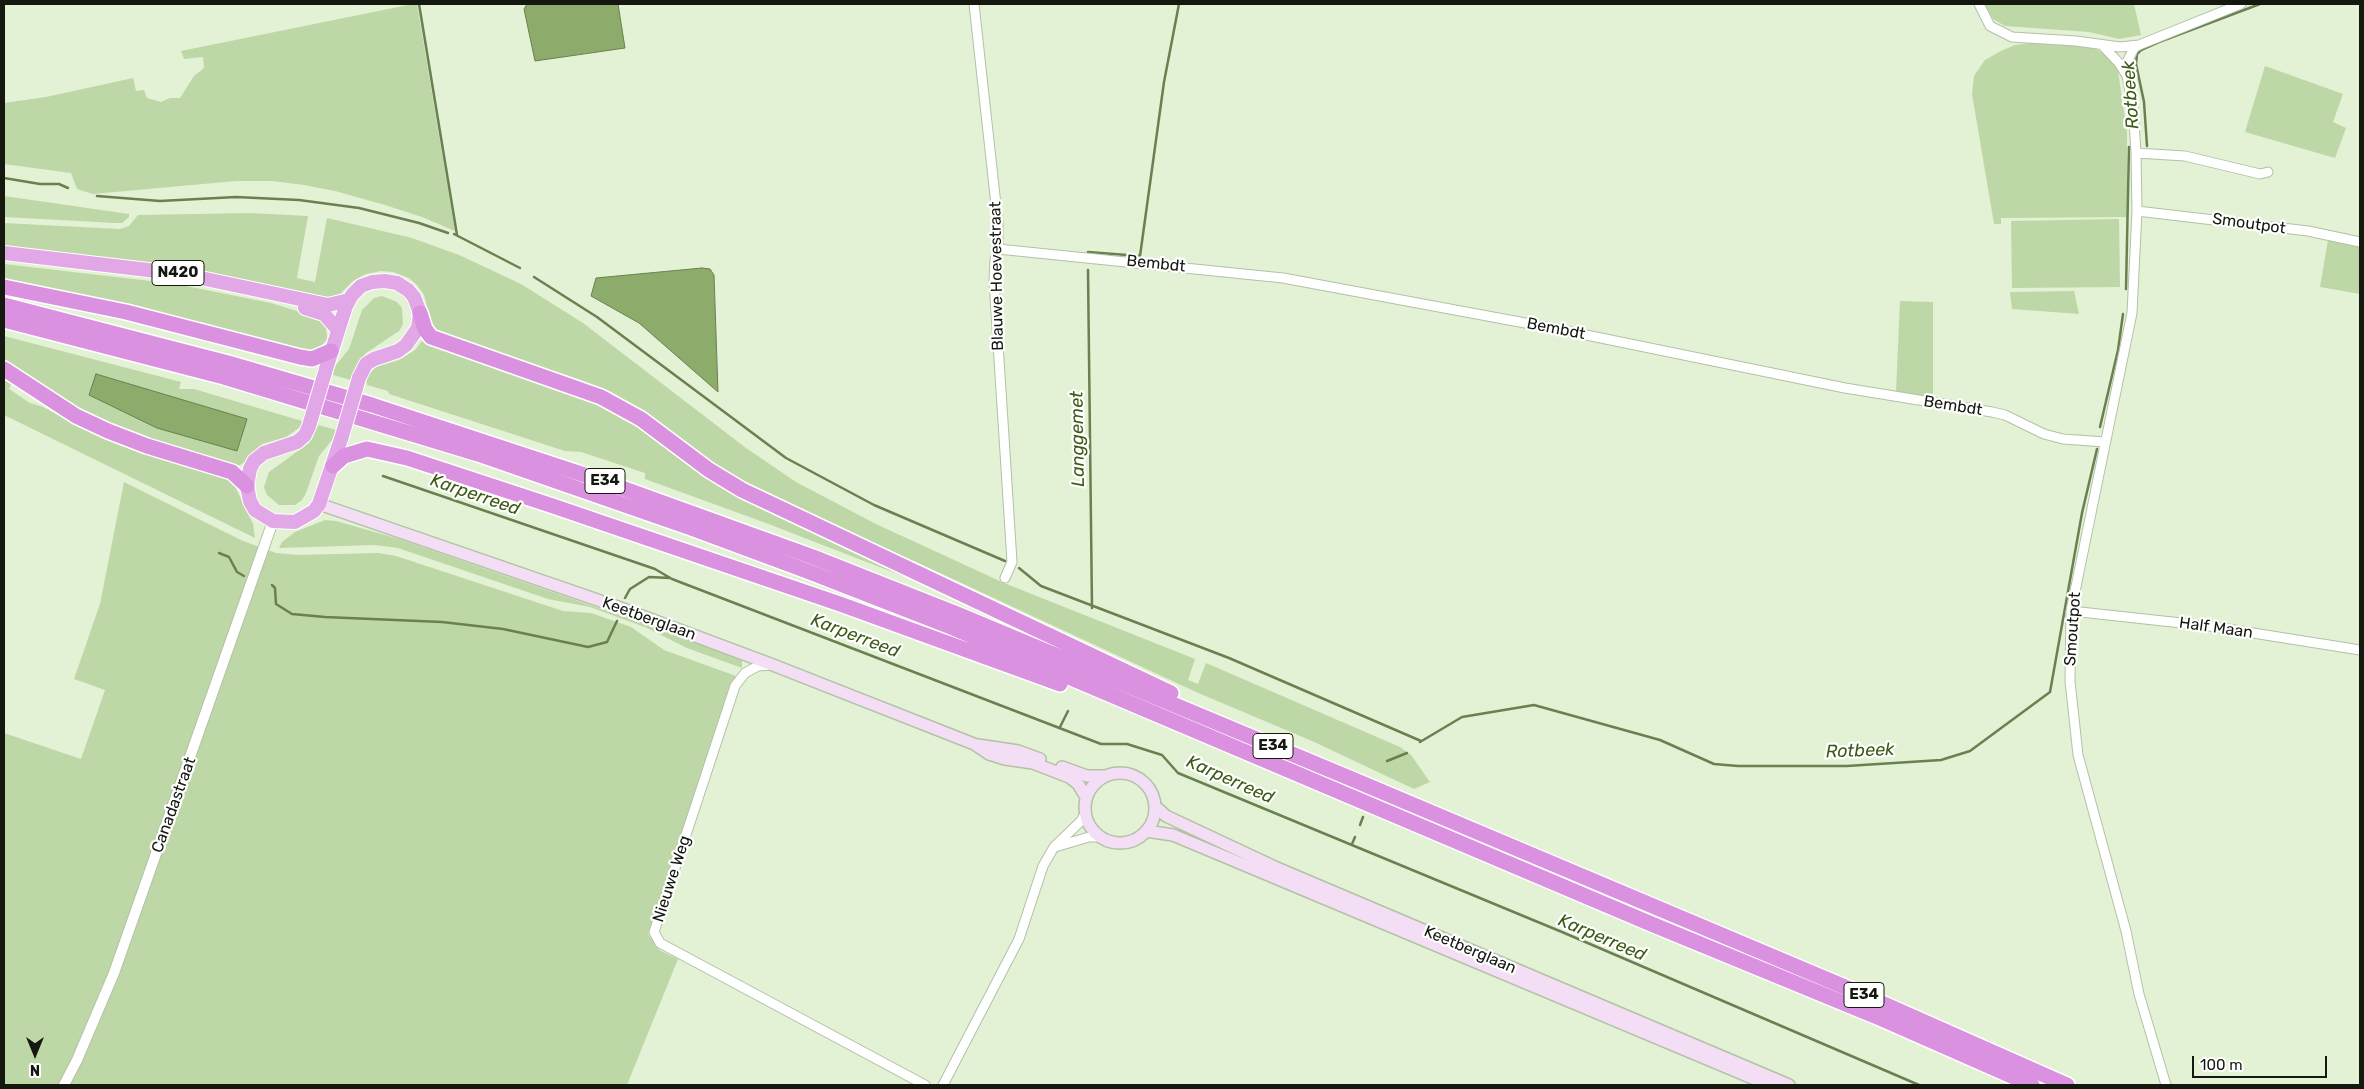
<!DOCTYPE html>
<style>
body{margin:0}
#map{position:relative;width:2364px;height:1089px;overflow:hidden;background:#e3f1d5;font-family:Rubik,sans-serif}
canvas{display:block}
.frame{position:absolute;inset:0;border:5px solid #14180f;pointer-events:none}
.north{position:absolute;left:10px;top:1029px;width:50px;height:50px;-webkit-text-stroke:4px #fff;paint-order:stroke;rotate:180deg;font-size:14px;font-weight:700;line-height:20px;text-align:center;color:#14180f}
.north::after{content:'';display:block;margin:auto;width:18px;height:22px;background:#14180f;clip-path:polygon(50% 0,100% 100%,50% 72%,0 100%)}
.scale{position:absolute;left:2192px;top:1056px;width:135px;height:22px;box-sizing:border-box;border:2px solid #14180f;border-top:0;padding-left:6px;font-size:15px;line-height:18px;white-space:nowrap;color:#14180f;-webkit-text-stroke:4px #fff;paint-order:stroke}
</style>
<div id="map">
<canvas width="2364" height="1089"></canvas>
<div class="frame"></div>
<div class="north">N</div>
<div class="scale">100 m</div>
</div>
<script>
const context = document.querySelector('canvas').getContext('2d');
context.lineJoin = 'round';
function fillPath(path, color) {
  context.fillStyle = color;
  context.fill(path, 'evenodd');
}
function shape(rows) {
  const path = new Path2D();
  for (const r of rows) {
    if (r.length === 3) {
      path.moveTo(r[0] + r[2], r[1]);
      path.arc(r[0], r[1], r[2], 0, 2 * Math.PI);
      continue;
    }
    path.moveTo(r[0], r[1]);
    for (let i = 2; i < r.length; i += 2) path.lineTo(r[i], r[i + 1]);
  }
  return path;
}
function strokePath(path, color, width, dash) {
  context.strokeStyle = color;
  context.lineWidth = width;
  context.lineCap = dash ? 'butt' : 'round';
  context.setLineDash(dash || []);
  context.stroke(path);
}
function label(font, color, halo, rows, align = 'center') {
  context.font = font + ' Rubik,sans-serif';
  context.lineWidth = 4.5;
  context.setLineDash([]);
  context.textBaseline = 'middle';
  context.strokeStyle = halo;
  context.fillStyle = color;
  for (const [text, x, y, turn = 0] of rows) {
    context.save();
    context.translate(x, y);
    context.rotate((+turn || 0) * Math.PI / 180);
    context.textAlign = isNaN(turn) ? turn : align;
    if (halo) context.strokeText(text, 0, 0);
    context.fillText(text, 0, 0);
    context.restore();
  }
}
fillPath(shape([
 [413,4,417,4,455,231,422,217,385,205,335,191,304,185,272,181,236,181,93,194,77,189,71,173,4,164,4,103,46,97,133,78,136,91,144,90,147,98,161,102,170,98,180,98,194,76,204,68,203,57,184,59,181,51],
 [1985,4,2134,4,2141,35,2119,39,2089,32,2005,26,1993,19],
 [2032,43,2083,46,2096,49,2109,57,2118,71,2127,132,2127,217,2001,218,2001,224,1994,224,1972,94,1974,76,1985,60,2001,51,2015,45],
 [2265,66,2343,94,2333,122,2346,128,2335,158,2245,132],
 [4,196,129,214,129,217,122,223,115,223,4,217],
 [251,213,308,216,297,278,315,282,327,218,412,238,459,255,521,284,583,323,746,448,796,482,876,524,1004,583,1195,659,1188,680,1198,684,1206,663,1400,747,1411,755,1430,782,1414,789,1312,741,1196,692,927,567,766,495,716,466,641,410,611,392,578,379,450,337,438,332,432,324,424,295,417,285,409,278,393,272,381,271,366,274,353,281,340,294,326,298,4,248,4,223,120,229,129,226,138,215],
 [2119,219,2120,287,2012,288,2011,221],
 [2328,240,2360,246,2360,294,2320,287],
 [4,264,176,284,271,303,316,317,323,321,326,327,327,339,319,349,307,351,161,313,4,279],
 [2074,291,2079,314,2012,309,2010,292],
 [382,296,397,302,402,308,403,324,399,331,366,353,361,359,351,380,333,375,334,371,332,370,349,349,362,310,374,298],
 [1900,301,1933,302,1933,399,1896,392],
 [4,336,181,382,179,389,194,389,302,421,303,425,286,437,262,444,245,462,236,467,96,422,4,364],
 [422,341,575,391,625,415,674,451,962,599,766,523,645,479,645,473,581,452,565,451,389,394,388,391,367,385,366,380,369,374,376,367,399,360,415,350],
 [4,379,11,384,9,389,30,403,43,407,94,434,142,452,223,477,233,482,253,524,255,538,4,415],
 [318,425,336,430,336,435,319,456,306,493,302,500,295,505,279,505,267,495,264,487,269,472,309,443,315,428,317,429],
 [124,482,243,541,276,553,298,555,378,553,396,556,563,611,591,613,631,627,664,650,736,676,648,934,659,950,678,959,627,1085,4,1085,4,733,81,759,105,690,74,679,100,604],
 [325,520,336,521,399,539,656,628,742,660,742,668,687,648,647,628,612,615,590,607,548,599,398,548,375,545,279,548,282,542,295,532]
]), '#bed7a6');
const water = shape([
 [527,4,618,4,625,48,535,61,524,9,527,4],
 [702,268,710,269,714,275,718,392,639,323,591,296,596,278,702,268],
 [96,374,247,419,237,451,157,428,89,395,96,374]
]);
fillPath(water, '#8dac6c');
strokePath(water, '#698050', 1);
strokePath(shape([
 [419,4,457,235],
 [2147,146,2144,102,2136,64,2137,54,2141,50,2159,42,2260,4],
 [4,178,40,184,59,184,68,188],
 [97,196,160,201,236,197,299,200,359,208,419,223,448,233],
 [454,234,520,268],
 [1088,252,1140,256,1164,82,1179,4],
 [1088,270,1092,608],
 [534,277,597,317,786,458,874,505,1005,561],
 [2126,289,2129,147],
 [2100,427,2118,350,2123,314],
 [383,476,655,569,672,579,1101,744,1127,744,1162,755,1178,773,1562,932,1919,1085],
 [219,553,229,557,237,572,244,576],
 [1019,568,1041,586,1229,658,1421,741],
 [272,585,275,588,276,604,292,614,325,617,442,622,503,629,588,647,607,642,617,621],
 [625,598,630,589,649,577,670,578],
 [1060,727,1068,711],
 [1420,742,1462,717,1534,705,1660,740,1714,764,1738,766,1847,766,1941,760,1970,751,2050,692,2082,513,2097,449],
 [1387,761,1407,753],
 [1360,825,1363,817],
 [1352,844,1355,837]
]), '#698050', 2.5);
const minor = shape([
 [974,4,998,223,998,249,995,260,994,281,1012,562,1005,578],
 [1979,4,1990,26,2012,37,2076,41,2120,47,2139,45],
 [2102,45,2119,63,2127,76],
 [2136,153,2185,156,2260,174,2268,172],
 [2137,211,2308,231,2360,242],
 [998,249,1283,278,1552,328,1845,388,1992,412,2005,415,2044,434,2063,439,2105,442],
 [2071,611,2209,626,2360,650],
 [771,665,758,666,745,673,735,686,654,932,660,943,925,1085],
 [1055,847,1089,837,1101,837],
 [943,1085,1019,939,1043,866,1054,847,1081,821,1085,814],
 [2166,1085,2139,994,2126,931,2078,755,2070,681,2071,611,2132,313,2137,211,2136,153,2133,106,2127,76,2128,60,2134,48,2139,45,2241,4]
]);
const tertiary = shape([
 [64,1085,77,1060,114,973,273,521]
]);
const secondary = shape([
 [319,504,618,607,773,665,974,744,989,754,1005,759,1033,763,1069,777,1078,784,1086,797],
 [978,745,1018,751,1040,759],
 [1062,767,1087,776,1105,776],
 [1120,808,35],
 [1155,806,1166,816,1277,868,1789,1085],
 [1146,831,1173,835,1769,1085]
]);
const trunk = shape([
 [4,253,182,274,328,305,349,300],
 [305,308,324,314,338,330],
 [326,369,346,306,352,295,361,286,372,282,385,281,397,283,408,290,414,297,420,313,418,328,406,345,398,351,374,359,366,364,359,378],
 [309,426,305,435,297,442,264,453,254,461,250,469,247,486,250,501,255,510,273,521,295,522,314,511,319,504,342,436]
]);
const motorway = shape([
 [4,287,126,312,300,357,312,359,331,351],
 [4,305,228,363,372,405,597,479,813,557,957,614,1359,782,1852,990,2067,1085],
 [420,313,425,329,431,337,601,397,641,419,709,470,742,490,1171,693],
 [4,320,224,377,478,454,691,528,807,571,951,627,1649,923,1875,1016,2032,1085],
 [4,369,76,416,108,431,147,446,232,472,247,486],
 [333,466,344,456,367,449,407,458,553,506,840,604,1060,684]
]);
strokePath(minor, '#b3c1a6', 11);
strokePath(tertiary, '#b3c1a6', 12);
strokePath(secondary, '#b3c1a6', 14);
strokePath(trunk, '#fff', 16);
strokePath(motorway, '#fff', 18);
strokePath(minor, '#fff', 9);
strokePath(tertiary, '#fff', 10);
strokePath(secondary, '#f4def5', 11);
strokePath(trunk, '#e2a7e6', 14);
strokePath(motorway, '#da91df', 15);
const trunkBridge = shape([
 [309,426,326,369],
 [342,436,359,378]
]);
strokePath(trunkBridge, '#fff', 16, []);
strokePath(trunkBridge, '#e2a7e6', 14);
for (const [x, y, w] of [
 [178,273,52],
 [605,481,40],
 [1273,746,40],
 [1864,995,40]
]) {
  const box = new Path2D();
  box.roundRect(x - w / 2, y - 12.5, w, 25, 4);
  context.fillStyle = '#fff';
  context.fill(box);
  strokePath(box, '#14180f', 1);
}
label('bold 15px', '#14180f', null, [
 ["N420",178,273],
 ["E34",605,481],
 ["E34",1273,746],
 ["E34",1864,995]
]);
label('16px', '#14180f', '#fff', [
 ["Smoutpot",2249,224,8],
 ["Bembdt",1156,264,6],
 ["Blauwe Hoevestraat",997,276,-91],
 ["Bembdt",1556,329,11],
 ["Bembdt",1953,406,9],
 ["Keetberglaan",649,619,20],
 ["Half Maan",2216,628,8],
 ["Smoutpot",2073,629,-86],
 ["Canadastraat",174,805,-70],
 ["Nieuwe Weg",672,879,-72],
 ["Keetberglaan",1470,950,23]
]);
label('italic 18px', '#3d5a15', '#fff', [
 ["Rotbeek",2131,95,-94],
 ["Langgemet",1078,439,-91],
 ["Karperreed",475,495,19],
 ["Karperreed",855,636,21],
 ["Rotbeek",1860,751,-2],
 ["Karperreed",1230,780,24],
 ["Karperreed",1602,938,23]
]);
</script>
